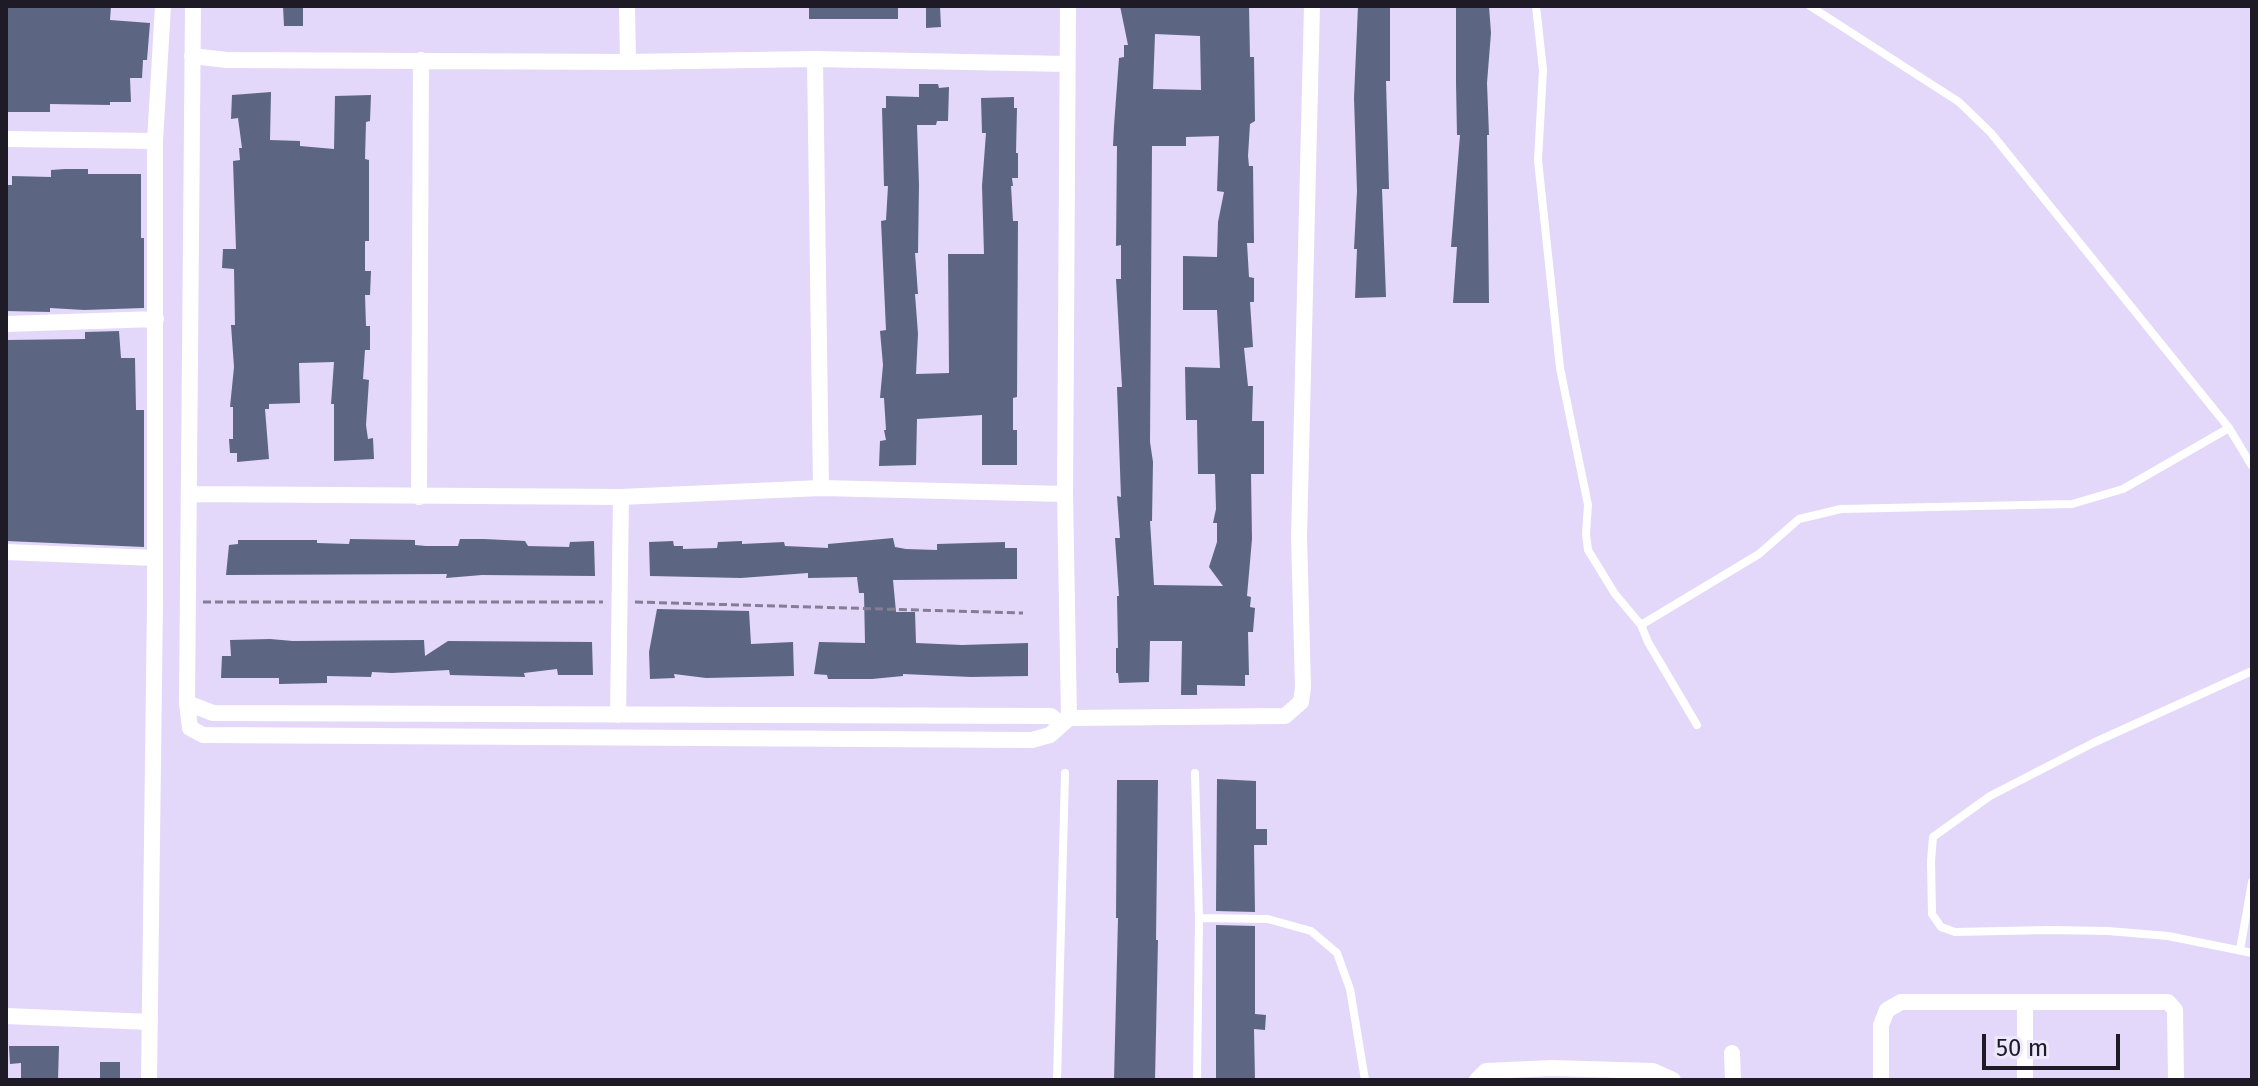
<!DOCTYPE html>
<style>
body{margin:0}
#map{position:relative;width:2258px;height:1086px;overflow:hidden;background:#e3d8f9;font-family:"Fira Sans",sans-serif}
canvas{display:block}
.frame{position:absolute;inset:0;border:8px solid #1e1a26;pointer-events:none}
.scale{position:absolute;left:1982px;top:1034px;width:138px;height:36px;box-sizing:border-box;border:4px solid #1e1a26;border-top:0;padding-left:10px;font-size:24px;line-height:28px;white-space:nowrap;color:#1e1a26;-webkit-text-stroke:6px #eee8fc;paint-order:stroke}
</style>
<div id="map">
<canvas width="2258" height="1086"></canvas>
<div class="frame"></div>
<div class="scale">50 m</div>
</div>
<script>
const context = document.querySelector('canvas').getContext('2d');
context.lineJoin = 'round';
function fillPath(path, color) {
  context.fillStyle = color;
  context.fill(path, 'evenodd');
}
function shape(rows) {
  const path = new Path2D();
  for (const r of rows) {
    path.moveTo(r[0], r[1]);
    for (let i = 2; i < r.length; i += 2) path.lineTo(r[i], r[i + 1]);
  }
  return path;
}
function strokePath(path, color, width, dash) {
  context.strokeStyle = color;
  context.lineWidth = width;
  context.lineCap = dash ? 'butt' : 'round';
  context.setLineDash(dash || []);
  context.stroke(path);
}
fillPath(shape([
 [6,6,111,6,110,20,150,23,147,60,143,60,142,78,130,78,131,102,110,102,110,105,50,104,50,112,7,112],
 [283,6,303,6,303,26,284,26],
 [809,6,898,6,898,19,809,19],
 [926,6,940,6,941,27,926,28],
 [1120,6,1249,6,1250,57,1254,57,1255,121,1250,124,1248,156,1249,166,1253,166,1254,243,1247,243,1249,277,1254,278,1254,302,1250,302,1253,347,1244,348,1248,386,1253,386,1252,421,1264,421,1264,474,1251,474,1252,539,1247,596,1251,597,1250,607,1255,608,1253,632,1248,632,1249,675,1245,675,1245,686,1197,685,1197,695,1181,695,1182,641,1150,641,1149,682,1119,683,1118,673,1116,673,1116,648,1118,648,1117,596,1119,596,1115,538,1120,538,1117,496,1121,497,1117,387,1122,387,1116,279,1121,279,1121,245,1116,246,1117,146,1113,146,1114,126,1119,58,1124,57,1124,45,1128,45],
 [1155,34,1200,36,1201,90,1153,89],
 [1219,136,1217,191,1224,192,1218,222,1217,257,1183,256,1183,310,1217,310,1220,368,1185,367,1186,420,1197,420,1198,474,1215,474,1216,509,1213,523,1217,523,1217,542,1209,567,1223,586,1154,585,1150,521,1152,521,1153,462,1150,442,1152,146,1186,146,1186,137],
 [1358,6,1390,6,1390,81,1386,81,1389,189,1382,189,1386,297,1355,298,1357,249,1354,249,1357,191,1354,98],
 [1456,6,1489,6,1491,33,1487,83,1489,135,1487,135,1489,303,1453,303,1457,247,1451,247,1460,135,1457,135,1456,83],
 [919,84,938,84,939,88,949,87,948,121,937,121,936,125,917,125,919,185,918,253,915,253,918,294,915,294,918,334,916,374,949,373,948,254,984,254,982,186,986,133,982,133,981,98,1014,97,1014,108,1017,108,1016,153,1018,153,1018,178,1012,178,1013,186,1011,186,1013,221,1018,221,1017,397,1013,398,1013,430,1017,430,1017,465,982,465,982,415,917,419,916,465,879,466,880,441,886,440,884,430,886,430,884,398,880,398,883,365,880,331,886,330,881,221,886,220,888,186,884,186,882,108,886,108,886,96,919,97],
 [271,92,270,140,300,141,300,146,334,149,335,96,371,95,370,121,366,122,365,159,369,160,369,241,365,241,365,271,371,271,370,295,365,295,366,326,370,326,370,350,365,350,363,379,369,380,366,425,368,439,373,438,374,459,334,461,334,404,331,404,334,362,299,363,300,403,269,404,269,409,265,409,269,459,237,462,237,453,230,453,229,439,233,439,233,407,230,407,234,367,231,325,235,325,234,269,222,268,223,249,236,249,233,161,240,160,239,148,242,148,238,118,231,119,232,95],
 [65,169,88,169,88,174,141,174,141,238,144,238,144,308,84,310,50,308,50,312,6,311,6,185,12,185,12,176,51,177,51,170],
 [119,331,121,358,135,358,136,410,144,410,144,547,6,541,7,340,85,339,85,332],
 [893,538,895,547,906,549,937,550,937,544,1005,542,1005,548,1017,548,1017,579,893,580,896,612,915,612,916,643,962,645,1028,643,1028,676,971,677,903,674,903,676,872,679,828,679,827,675,814,674,819,642,865,643,864,593,859,593,857,577,808,578,808,573,741,578,650,576,649,542,673,541,674,546,683,546,683,549,717,548,718,542,742,541,742,544,784,542,785,546,828,548,828,544],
 [350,539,415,540,415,545,426,546,458,546,460,539,484,539,525,541,528,546,569,547,570,542,594,541,595,576,482,575,446,578,447,574,226,575,229,545,238,544,238,540,317,540,317,543,349,544],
 [657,609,749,611,751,644,793,642,794,676,706,678,674,674,675,678,650,679,649,652],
 [270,639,293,641,424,640,425,656,448,641,592,642,593,675,558,675,557,669,524,673,525,677,450,675,449,670,392,673,372,672,371,677,327,676,327,683,279,684,279,678,221,678,222,656,231,656,230,640],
 [1217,779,1256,781,1256,829,1267,829,1267,845,1254,845,1255,912,1216,911],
 [1117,780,1158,780,1156,940,1158,940,1155,1080,1114,1080,1118,918,1116,918],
 [1216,925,1255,926,1255,1014,1266,1015,1265,1030,1254,1029,1255,1080,1216,1080],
 [9,1046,59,1046,58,1080,21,1080,21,1063,10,1064],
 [100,1062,120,1062,120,1079,100,1079]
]), '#5c6682');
strokePath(shape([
 [203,602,603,602],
 [635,602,1023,613]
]), '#847d94', 3, [8, 4]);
strokePath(shape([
 [1536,6,1543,70,1538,160,1560,368,1588,505,1586,534,1588,550,1615,594,1641,625],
 [1810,6,1959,102,1991,133,2229,428,2252,466],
 [2252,671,2093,743,1990,796,1933,837,1931,861,1932,914,1941,927,1955,932,2050,930,2108,931,2168,936,2252,953],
 [1697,725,1648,642,1641,625,1759,554,1799,519,1841,509,2072,504,2123,489,2229,428],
 [1195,773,1199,918,1197,1080],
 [1199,918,1268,919,1311,931,1337,953,1350,989,1365,1080],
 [2240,950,2252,882],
 [1057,1080,1065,773]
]), '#fff', 8);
strokePath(shape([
 [193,6,187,703,190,728,203,735,1032,740,1050,735,1069,718,1065,494,1068,6],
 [627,6,628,62],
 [192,56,227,60,628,62,815,59,1067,64],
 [815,59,821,488],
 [6,139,155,141],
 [6,324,156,319],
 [191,494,621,497,821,488,1065,494],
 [419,497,421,60],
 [6,552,155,558],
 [187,703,213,713,1051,716,1061,724],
 [618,715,621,497],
 [1069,718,1285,716,1301,702,1303,687,1299,536,1312,6],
 [6,1016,150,1022],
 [1732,1053,1733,1080],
 [149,1080,155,601,155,141,163,6],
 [1477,1080,1486,1071,1552,1068,1653,1071,1673,1080],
 [1881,1080,1881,1025,1887,1010,1901,1002,2168,1002,2175,1010,2176,1080],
 [2025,1080,2025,1002]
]), '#fff', 16);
</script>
